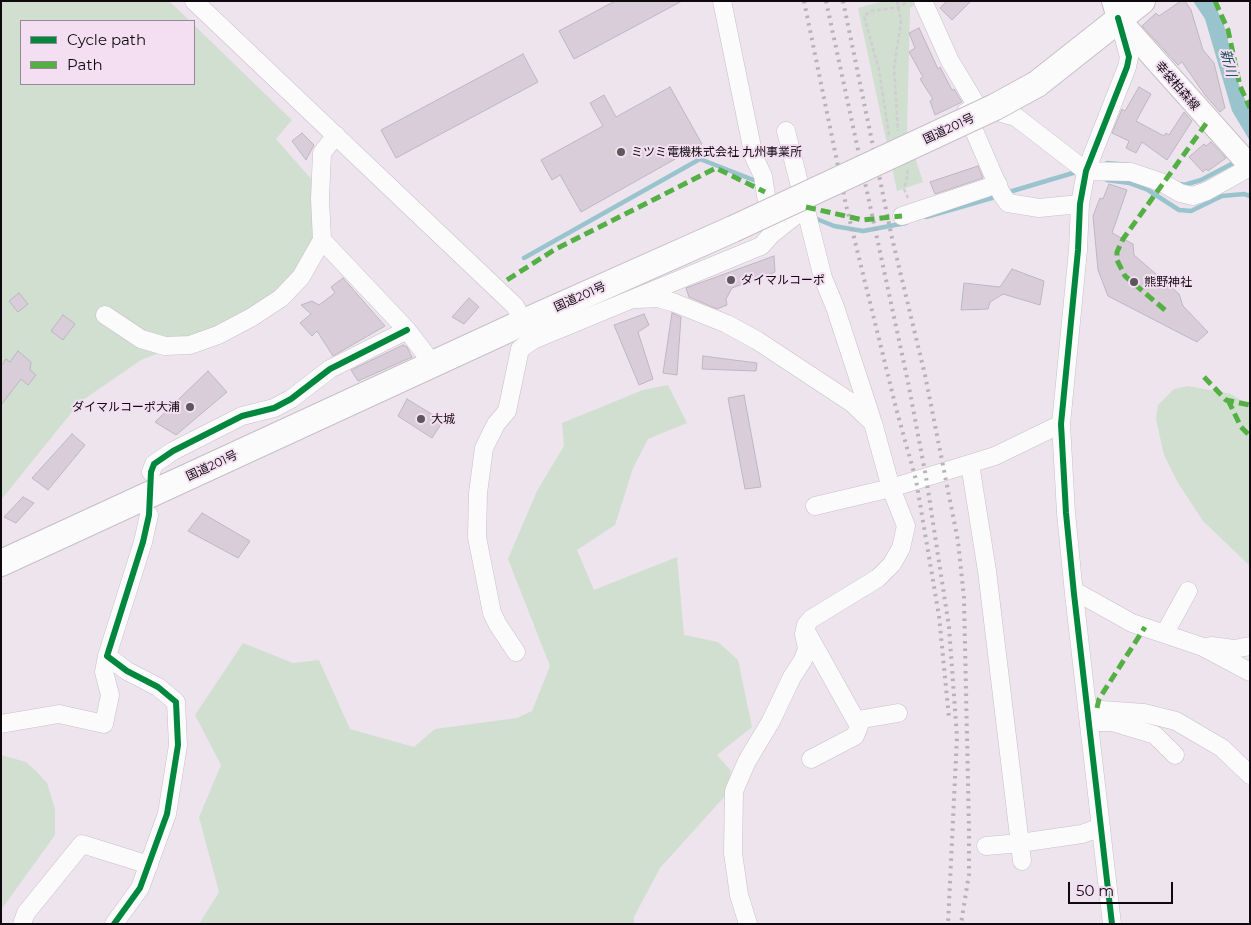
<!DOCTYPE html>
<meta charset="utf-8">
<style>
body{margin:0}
#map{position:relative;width:1251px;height:925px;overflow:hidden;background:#eee4ee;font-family:Montserrat,sans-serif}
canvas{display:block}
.frame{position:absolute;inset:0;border:2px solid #0f090f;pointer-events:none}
.legend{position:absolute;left:20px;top:20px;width:175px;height:65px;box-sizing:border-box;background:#f3dff1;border:1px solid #988997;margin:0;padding:6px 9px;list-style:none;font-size:15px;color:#0f090f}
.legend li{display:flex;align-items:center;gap:10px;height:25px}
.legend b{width:25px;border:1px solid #988997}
.scale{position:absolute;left:1068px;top:882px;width:105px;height:22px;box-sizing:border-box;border:2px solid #0f090f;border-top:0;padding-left:6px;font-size:15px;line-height:18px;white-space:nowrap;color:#0f090f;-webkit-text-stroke:4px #f3dff1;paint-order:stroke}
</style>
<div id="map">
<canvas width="1251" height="925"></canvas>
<div class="frame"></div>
<ul class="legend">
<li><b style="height:6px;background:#00873e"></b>Cycle path</li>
<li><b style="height:6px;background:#54b044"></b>Path</li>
</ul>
<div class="scale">50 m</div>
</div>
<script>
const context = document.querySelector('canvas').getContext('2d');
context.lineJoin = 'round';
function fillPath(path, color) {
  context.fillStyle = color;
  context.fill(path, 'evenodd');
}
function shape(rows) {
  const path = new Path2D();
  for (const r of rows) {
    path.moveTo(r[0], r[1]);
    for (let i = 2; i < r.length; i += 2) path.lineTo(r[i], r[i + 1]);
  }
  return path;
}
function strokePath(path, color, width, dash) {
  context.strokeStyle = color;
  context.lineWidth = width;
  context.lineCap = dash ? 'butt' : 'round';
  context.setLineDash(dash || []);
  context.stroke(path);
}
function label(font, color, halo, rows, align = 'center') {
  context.font = font + ' Montserrat,"Noto Sans JP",sans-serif';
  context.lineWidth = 4;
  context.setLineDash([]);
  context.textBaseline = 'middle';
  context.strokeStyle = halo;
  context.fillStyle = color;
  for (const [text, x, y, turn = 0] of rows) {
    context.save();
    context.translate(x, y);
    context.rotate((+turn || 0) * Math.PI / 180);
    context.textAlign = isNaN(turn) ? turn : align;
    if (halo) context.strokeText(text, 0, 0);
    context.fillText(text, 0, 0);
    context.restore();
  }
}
fillPath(shape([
 [1,1,169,1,190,21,21,21,21,84,194,84,194,25,292,120,276,139,313,181,316,239,297,275,278,295,189,341,141,360,80,402,1,500],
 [884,1,913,1,914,5,910,8,907,133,923,182,897,191,858,8],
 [668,385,687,423,648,439,633,468,615,525,577,550,594,590,677,557,684,635,718,642,738,660,752,727,717,755,731,771,726,795,660,868,634,917,634,924,199,924,219,892,199,817,221,765,195,715,243,643,293,663,319,660,350,729,414,747,435,729,517,718,532,711,550,666,508,559,537,491,564,446,562,423,643,390],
 [1188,386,1231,394,1250,406,1250,566,1203,521,1178,483,1164,455,1156,419,1158,405,1174,389],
 [1,755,26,762,36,771,47,783,55,809,55,835,1,910]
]), '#d0dfcf');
fillPath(shape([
 [1193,1,1212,1,1223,21,1239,85,1250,111,1250,141,1232,111,1205,19]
]), '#99c4ce');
strokePath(shape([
 [1107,163,1129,165],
 [1107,180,1129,183,1148,190,1179,210,1191,211,1222,196,1244,194,1250,196],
 [1181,184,1184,185,1201,180,1237,161],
 [1009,192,1073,173],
 [812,217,834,226,863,231,906,223],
 [926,217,992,198],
 [524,258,700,159,756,181]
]), '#99c4ce', 4.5);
const building = shape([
 [615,1,682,1,574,59,559,31,615,1],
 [947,1,971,1,952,20,940,8,947,1],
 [1181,1,1185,1,1191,10,1203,50,1214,63,1225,108,1220,112,1205,95,1182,62,1178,65,1142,26,1156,13,1159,16,1181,1],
 [919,28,938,69,940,67,952,90,954,89,962,102,935,115,930,101,933,99,920,79,923,77,909,52,915,48,909,33,919,28],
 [523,54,538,82,396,158,381,130,523,54],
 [670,87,702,144,581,212,560,175,552,180,541,160,603,126,590,103,604,95,616,117,670,87],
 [1139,87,1151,94,1136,121,1164,136,1166,133,1169,135,1184,112,1192,121,1167,160,1142,142,1136,153,1126,148,1129,141,1112,133,1122,109,1125,111,1139,87],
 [302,133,314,145,306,160,292,141,302,133],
 [1211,142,1226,158,1208,171,1206,169,1203,172,1189,157,1204,144,1206,146,1211,142],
 [978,166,983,178,935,194,930,182,978,166],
 [1109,184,1127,190,1112,233,1133,244,1134,255,1179,294,1183,306,1208,332,1197,342,1108,296,1098,270,1093,216,1100,198,1103,199,1109,184],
 [774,256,775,272,732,288,726,299,727,305,717,309,689,297,686,288,774,256],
 [1012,269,1044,281,1040,305,1003,294,990,302,988,309,961,310,964,283,1000,287,1012,269],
 [343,278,385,326,333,356,317,331,312,336,300,323,311,314,301,305,312,301,319,305,335,293,331,287,343,278],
 [19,293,28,304,18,312,9,301,19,293],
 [469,298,479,307,464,324,452,317,469,298],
 [672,313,681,317,677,375,663,373,672,313],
 [644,314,649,325,638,332,653,379,639,385,614,325,644,314],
 [63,315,75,324,63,340,51,331,63,315],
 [403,345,407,347,412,357,358,381,351,370,403,345],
 [18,351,31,362,30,370,36,375,28,385,21,379,1,405,1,366,6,359,10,362,18,351],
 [703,356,757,363,756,371,702,369,703,356],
 [208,371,227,392,176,435,155,422,208,371],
 [744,395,761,487,745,489,728,398,744,395],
 [407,399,443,421,432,438,398,416,407,399],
 [72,434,85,445,48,490,32,478,72,434],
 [23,497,34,503,16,523,4,517,23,497],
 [202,513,250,541,238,558,188,531,202,513]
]);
fillPath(building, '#d9cdd9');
strokePath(building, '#beb6be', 1);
const minor = shape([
 [194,1,515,306,533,340,761,246,772,234,806,207],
 [722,1,754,157,763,176,770,221],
 [923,1,950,61,977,106,1016,117,1086,171,1131,172,1163,183,1180,193,1193,196,1207,191,1250,167],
 [968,111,966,112,1001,193,1008,203,1039,208,1080,204],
 [786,131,823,278,835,307,872,420],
 [336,135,322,153,320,199,322,240,407,330,433,364],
 [902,216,998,184],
 [637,299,658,298,675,303,727,324,758,341,852,403,873,423,891,488,906,526,901,548,892,564,878,578,811,619,806,625,804,634,807,649,803,660,792,677,771,721,747,761,734,791,733,853,739,895,748,924],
 [105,315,141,339,165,346,190,345,218,335,252,317,281,298,301,277,322,240],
 [970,464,987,571,1022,861],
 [151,472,154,464,173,451,242,416,274,408,291,399,330,369,407,330],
 [815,506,891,488,995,456,1061,424],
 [1074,594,1080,594,1132,623,1203,647,1250,672],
 [807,633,859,726,855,736,811,759],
 [1165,633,1188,591],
 [1211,646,1234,649,1250,646],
 [516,652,498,625,492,613,477,537,478,493,484,448,496,424,507,411,520,349,533,340],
 [1087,709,1144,713,1176,721,1222,748,1250,775],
 [857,720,898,713],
 [1089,722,1112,722,1155,735,1175,755],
 [1,724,59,714,104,724,110,695,104,672,107,656],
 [986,846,1020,843,1082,834,1101,827],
 [22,924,26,913,82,844,149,865],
 [114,924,140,888,167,814,178,745,176,702,158,687,127,671,107,656,143,542,149,515],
 [1112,924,1074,594,1066,513,1061,424,1078,250,1080,204,1086,171,1127,67,1129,57,1120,23]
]);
const major = shape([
 [1113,1,1118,18,1250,166]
]);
const highway = shape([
 [1037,84,1142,1],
 [1,563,524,322,733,229]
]);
strokePath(minor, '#c7bfc6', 19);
strokePath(major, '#c7bfc6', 24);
strokePath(highway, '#c7bfc6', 28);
strokePath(shape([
 [897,1,901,21,894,68,898,131],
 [889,135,879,70,864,16,871,11,899,7,908,2],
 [907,170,908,174,904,189,908,198]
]), '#cfcdcf', 2.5, [4, 2.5]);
strokePath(minor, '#fcfbfc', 18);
strokePath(major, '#fcfbfc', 22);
strokePath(highway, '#fcfbfc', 26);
strokePath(shape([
 [804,1,846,205,896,408,916,480,939,616,949,718],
 [826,1,908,382,926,477,949,627,957,737,948,924],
 [843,1,892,238,925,375,958,541,964,598,969,828,969,874,961,924]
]), '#b6b3b6', 4, [2.5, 5]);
const highwayBridge = shape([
 [733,229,995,107,1037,84]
]);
strokePath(highwayBridge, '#c7bfc6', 28, []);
strokePath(highwayBridge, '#fcfbfc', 26);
strokePath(shape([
 [1215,1,1228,30,1240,86,1250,108],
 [806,207,863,220,902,216],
 [507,280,554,250,716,168,765,192],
 [1165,310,1125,276,1117,260,1117,252,1123,239,1208,121],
 [1204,377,1226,400,1250,405],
 [1228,400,1241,427,1250,436],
 [1097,708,1099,699,1145,627]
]), '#54b044', 5, [10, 5]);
strokePath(shape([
 [114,924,140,888,167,814,178,745,176,702,158,687,127,671,107,656,143,542,149,515,151,472,154,464,173,451,242,416,274,408,291,399,330,369,407,330],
 [1112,924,1074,594,1066,513,1061,424,1078,250,1080,204,1086,171,1127,67,1129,57,1118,18]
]), '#00873e', 6);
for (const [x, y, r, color] of [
 [621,152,5,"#5d565d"],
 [731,280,5,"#5d565d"],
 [1134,282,5,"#5d565d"],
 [190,407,5,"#5d565d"],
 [421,419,5,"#5d565d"]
]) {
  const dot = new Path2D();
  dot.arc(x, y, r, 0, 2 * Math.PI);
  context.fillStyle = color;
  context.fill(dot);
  strokePath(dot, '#f3dff1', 2);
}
label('12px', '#0f090f', '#f3dff1', [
 ["幸袋柏森線",1177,86,49],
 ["国道201号",949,129,-25],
 ["国道201号",580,297,-24],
 ["国道201号",212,466,-25]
]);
label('12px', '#0f090f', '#f3dff1', [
 ["ミツミ電機株式会社 九州事業所",631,152],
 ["ダイマルコーポ",741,280],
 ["熊野神社",1144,282],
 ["ダイマルコーポ大浦",180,407,"right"],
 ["大城",431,419]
], 'left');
label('italic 14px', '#1b535b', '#f3dff1', [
 ["新川",1228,63,76]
]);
</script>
